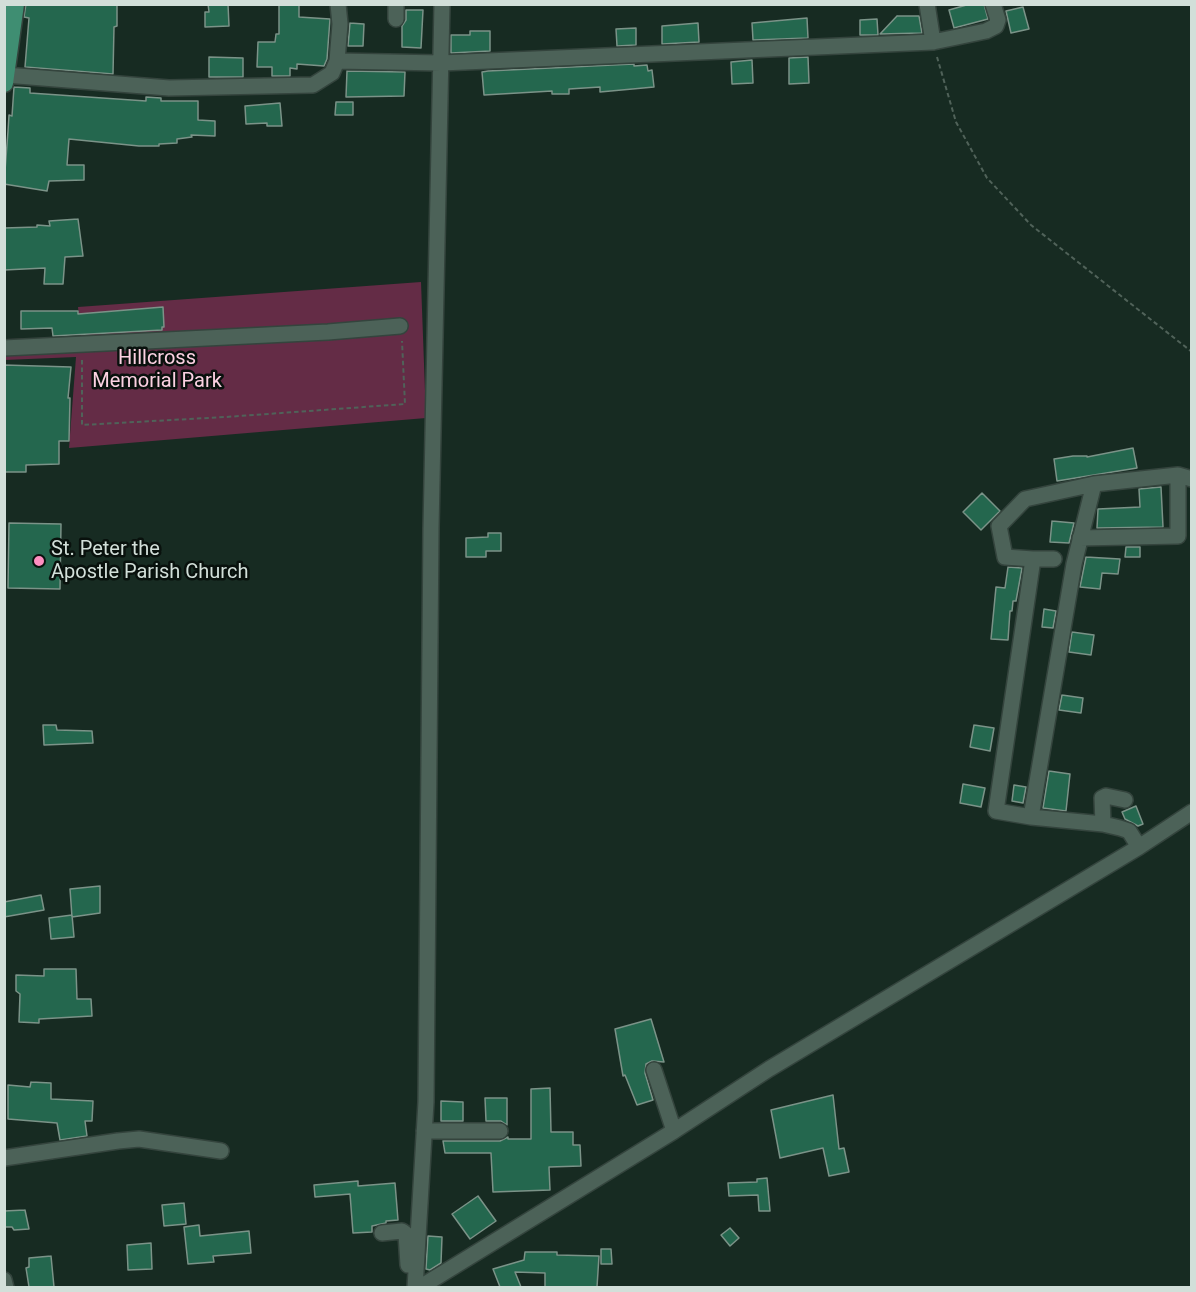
<!DOCTYPE html>
<style>
body{margin:0}
#map{position:relative;width:1196px;height:1292px;overflow:hidden;background:#172b22;font-family:Roboto,sans-serif}
canvas{display:block}
.frame{position:absolute;inset:0;border:6px solid #d2dfd9;pointer-events:none}
</style>
<div id="map">
<canvas width="1196" height="1292"></canvas>
<div class="frame"></div>
</div>
<script>
const context = document.querySelector('canvas').getContext('2d');
context.lineJoin = 'round';
function fillPath(path, color) {
  context.fillStyle = color;
  context.fill(path, 'evenodd');
}
function shape(rows) {
  const path = new Path2D();
  for (const r of rows) {
    path.moveTo(r[0], r[1]);
    for (let i = 2; i < r.length; i += 2) path.lineTo(r[i], r[i + 1]);
  }
  return path;
}
function strokePath(path, color, width, dash) {
  context.strokeStyle = color;
  context.lineWidth = width;
  context.lineCap = dash ? 'butt' : 'round';
  context.setLineDash(dash || []);
  context.stroke(path);
}
function label(font, color, halo, rows, align = 'center') {
  context.font = font + ' Roboto,sans-serif';
  context.lineWidth = 5;
  context.setLineDash([]);
  context.textBaseline = 'middle';
  context.strokeStyle = halo;
  context.fillStyle = color;
  for (const [text, x, y, turn = 0] of rows) {
    context.save();
    context.translate(x, y);
    context.rotate((+turn || 0) * Math.PI / 180);
    context.textAlign = isNaN(turn) ? turn : align;
    if (halo) context.strokeText(text, 0, 0);
    context.fillText(text, 0, 0);
    context.restore();
  }
}
fillPath(shape([
 [421,282,426,418,69,448,76,357,5,360,5,339,81,338,78,307]
]), '#642c46');
const building = shape([
 [26,4,117,4,117,26,114,27,113,74,25,67,29,18,24,17,26,4],
 [208,4,228,4,229,26,205,27,205,12,209,12,208,4],
 [279,4,299,4,299,17,330,19,327,59,324,66,297,64,297,69,290,68,290,76,272,76,272,67,257,67,258,42,275,42,276,34,279,34,279,4],
 [970,4,984,4,988,19,954,28,949,10,970,4],
 [1023,7,1029,29,1011,33,1006,11,1023,7],
 [406,10,423,10,421,48,402,47,402,26,406,20,406,10],
 [897,16,919,16,922,33,880,34,897,16],
 [807,18,808,38,753,40,752,23,807,18],
 [877,19,878,35,860,35,860,20,877,19],
 [350,23,364,24,363,46,348,46,350,23],
 [698,23,699,42,662,44,662,26,698,23],
 [636,28,636,45,617,46,616,29,636,28],
 [470,31,490,31,490,51,451,53,451,35,470,35,470,31],
 [209,57,243,58,243,77,209,77,209,57],
 [808,57,809,83,789,84,789,58,808,57],
 [752,60,753,83,732,84,731,62,752,60],
 [634,64,634,66,647,65,648,71,652,70,654,87,600,92,600,87,569,89,569,94,552,94,552,91,484,95,482,72,488,71,634,64],
 [347,71,405,72,404,96,346,97,347,71],
 [14,87,30,88,30,93,146,101,146,97,161,98,161,101,198,101,198,120,215,121,215,136,191,135,192,137,177,139,177,143,159,144,159,146,139,146,69,139,67,165,84,165,84,180,49,181,47,191,4,184,8,131,9,115,12,116,14,87],
 [336,102,353,102,353,115,335,115,336,102],
 [280,103,282,126,267,126,267,123,246,124,245,106,280,103],
 [78,219,83,256,65,257,63,284,44,284,45,268,4,270,4,228,37,227,37,225,50,226,49,221,78,219],
 [163,307,164,327,162,327,162,330,53,336,52,328,21,329,21,311,78,311,78,314,163,307],
 [4,365,71,367,68,398,70,398,69,441,59,441,59,464,26,465,26,472,4,472,4,365],
 [1133,448,1137,468,1057,481,1054,459,1073,456,1087,456,1087,457,1133,448],
 [1161,487,1163,527,1097,528,1098,509,1140,507,1139,489,1161,487],
 [982,493,1000,511,981,530,963,512,982,493],
 [1052,521,1074,523,1069,543,1050,542,1052,521],
 [9,523,61,524,60,589,8,588,9,523],
 [488,533,501,533,501,551,486,551,486,557,466,557,466,538,488,537,488,533],
 [1126,547,1140,547,1140,557,1125,557,1126,547],
 [1086,557,1120,559,1118,574,1102,573,1100,589,1080,587,1086,557],
 [1008,567,1022,568,1016,601,1013,601,1012,611,1010,611,1008,640,991,639,996,587,1005,588,1008,567],
 [1044,609,1056,611,1053,628,1042,627,1044,609],
 [1072,632,1094,635,1091,655,1069,652,1072,632],
 [1062,695,1083,698,1081,713,1059,710,1062,695],
 [43,725,56,725,57,730,92,731,93,743,44,745,43,725],
 [974,725,994,728,990,751,970,747,974,725],
 [1049,771,1070,774,1066,811,1043,808,1049,771],
 [963,784,985,788,981,807,960,803,963,784],
 [1014,785,1026,787,1023,803,1012,801,1014,785],
 [1136,806,1143,824,1138,826,1125,819,1122,812,1136,806],
 [100,886,100,913,72,917,70,889,100,886],
 [41,895,44,910,4,917,4,902,41,895],
 [72,915,74,937,51,939,49,918,72,915],
 [44,969,76,969,77,999,91,999,92,1016,39,1019,39,1023,19,1022,20,994,16,991,16,975,44,976,44,969],
 [651,1019,664,1062,652,1061,646,1064,645,1073,653,1100,637,1105,625,1075,623,1076,615,1029,651,1019],
 [31,1082,51,1083,51,1099,93,1101,92,1121,85,1121,87,1136,60,1140,57,1123,8,1119,8,1085,30,1087,31,1082],
 [550,1088,551,1132,573,1132,573,1145,580,1145,581,1166,549,1167,550,1190,493,1192,491,1153,445,1153,443,1141,500,1141,508,1137,508,1139,531,1139,531,1089,550,1088],
 [833,1095,839,1149,844,1148,849,1172,829,1176,823,1148,780,1158,771,1110,833,1095],
 [485,1098,507,1098,507,1125,501,1121,486,1121,485,1098],
 [441,1101,463,1102,463,1121,441,1121,441,1101],
 [767,1178,770,1211,759,1211,758,1195,729,1196,728,1183,757,1182,757,1179,767,1178],
 [358,1181,358,1186,395,1183,398,1220,386,1221,386,1223,372,1226,372,1232,353,1233,350,1194,315,1197,314,1185,358,1181],
 [478,1196,496,1221,470,1239,452,1214,478,1196],
 [184,1203,186,1224,164,1226,162,1205,184,1203],
 [25,1210,29,1229,14,1230,12,1227,4,1227,4,1211,25,1210],
 [199,1225,200,1236,249,1231,251,1253,213,1256,214,1262,188,1264,184,1227,199,1225],
 [730,1228,739,1238,730,1246,721,1235,730,1228],
 [428,1236,442,1237,441,1263,430,1270,426,1269,428,1236],
 [151,1243,152,1269,128,1270,127,1245,151,1243],
 [601,1249,611,1249,612,1264,601,1264,601,1249],
 [525,1252,557,1252,557,1255,599,1256,597,1287,545,1287,545,1273,515,1272,521,1287,500,1287,493,1269,524,1260,525,1252],
 [51,1256,54,1287,29,1287,26,1268,29,1267,29,1258,51,1256]
]);
fillPath(building, '#24674e');
strokePath(building, '#7b9388', 1.5);
const minor = shape([
 [396,4,396,19],
 [927,4,933,42],
 [337,61,441,63,933,42,986,31,996,26,998,20,993,4],
 [5,75,169,88,313,85,332,73,337,61,340,24,338,4],
 [4,348,328,332,400,326],
 [1080,538,1178,536,1178,475],
 [1033,559,1005,557,999,526,1025,499,1094,484],
 [1054,559,1033,559,996,811,1031,817,1103,824,1120,828,1129,831,1139,847],
 [1031,817,1074,564,1094,484,1178,475,1192,479],
 [1103,824,1102,798,1106,796,1125,800],
 [654,1070,674,1131],
 [424,1131,500,1131],
 [4,1158,118,1141,139,1139,221,1151],
 [382,1233,402,1231,406,1234,408,1265],
 [4,1280,6,1288],
 [415,1288,426,1102,431,528,442,4],
 [419,1288,674,1131,769,1069,1139,847,1192,812]
]);
const major = shape([
 [4,83,15,4]
]);
strokePath(minor, '#34443d', 18);
strokePath(major, '#34443d', 21);
strokePath(shape([
 [937,57,956,122,987,178,1031,225,1192,352],
 [82,360,82,425,226,417,405,404,402,341]
]), '#506259', 2, [4.5, 3]);
strokePath(minor, '#4c6258', 15);
strokePath(major, '#3f8e72', 18);
for (const [x, y, r, color] of [
 [39,561,6,"#fd8ec0"]
]) {
  const dot = new Path2D();
  dot.arc(x, y, r, 0, 2 * Math.PI);
  context.fillStyle = color;
  context.fill(dot);
  strokePath(dot, '#09110d', 2);
}
label('20px', '#fcd1e2', '#09110d', [
 ["Hillcross",157,359],
 ["Memorial Park",157,382]
]);
label('20px', '#d2dfd9', '#09110d', [
 ["St. Peter the",51,550],
 ["Apostle Parish Church",51,573]
], 'left');
</script>
